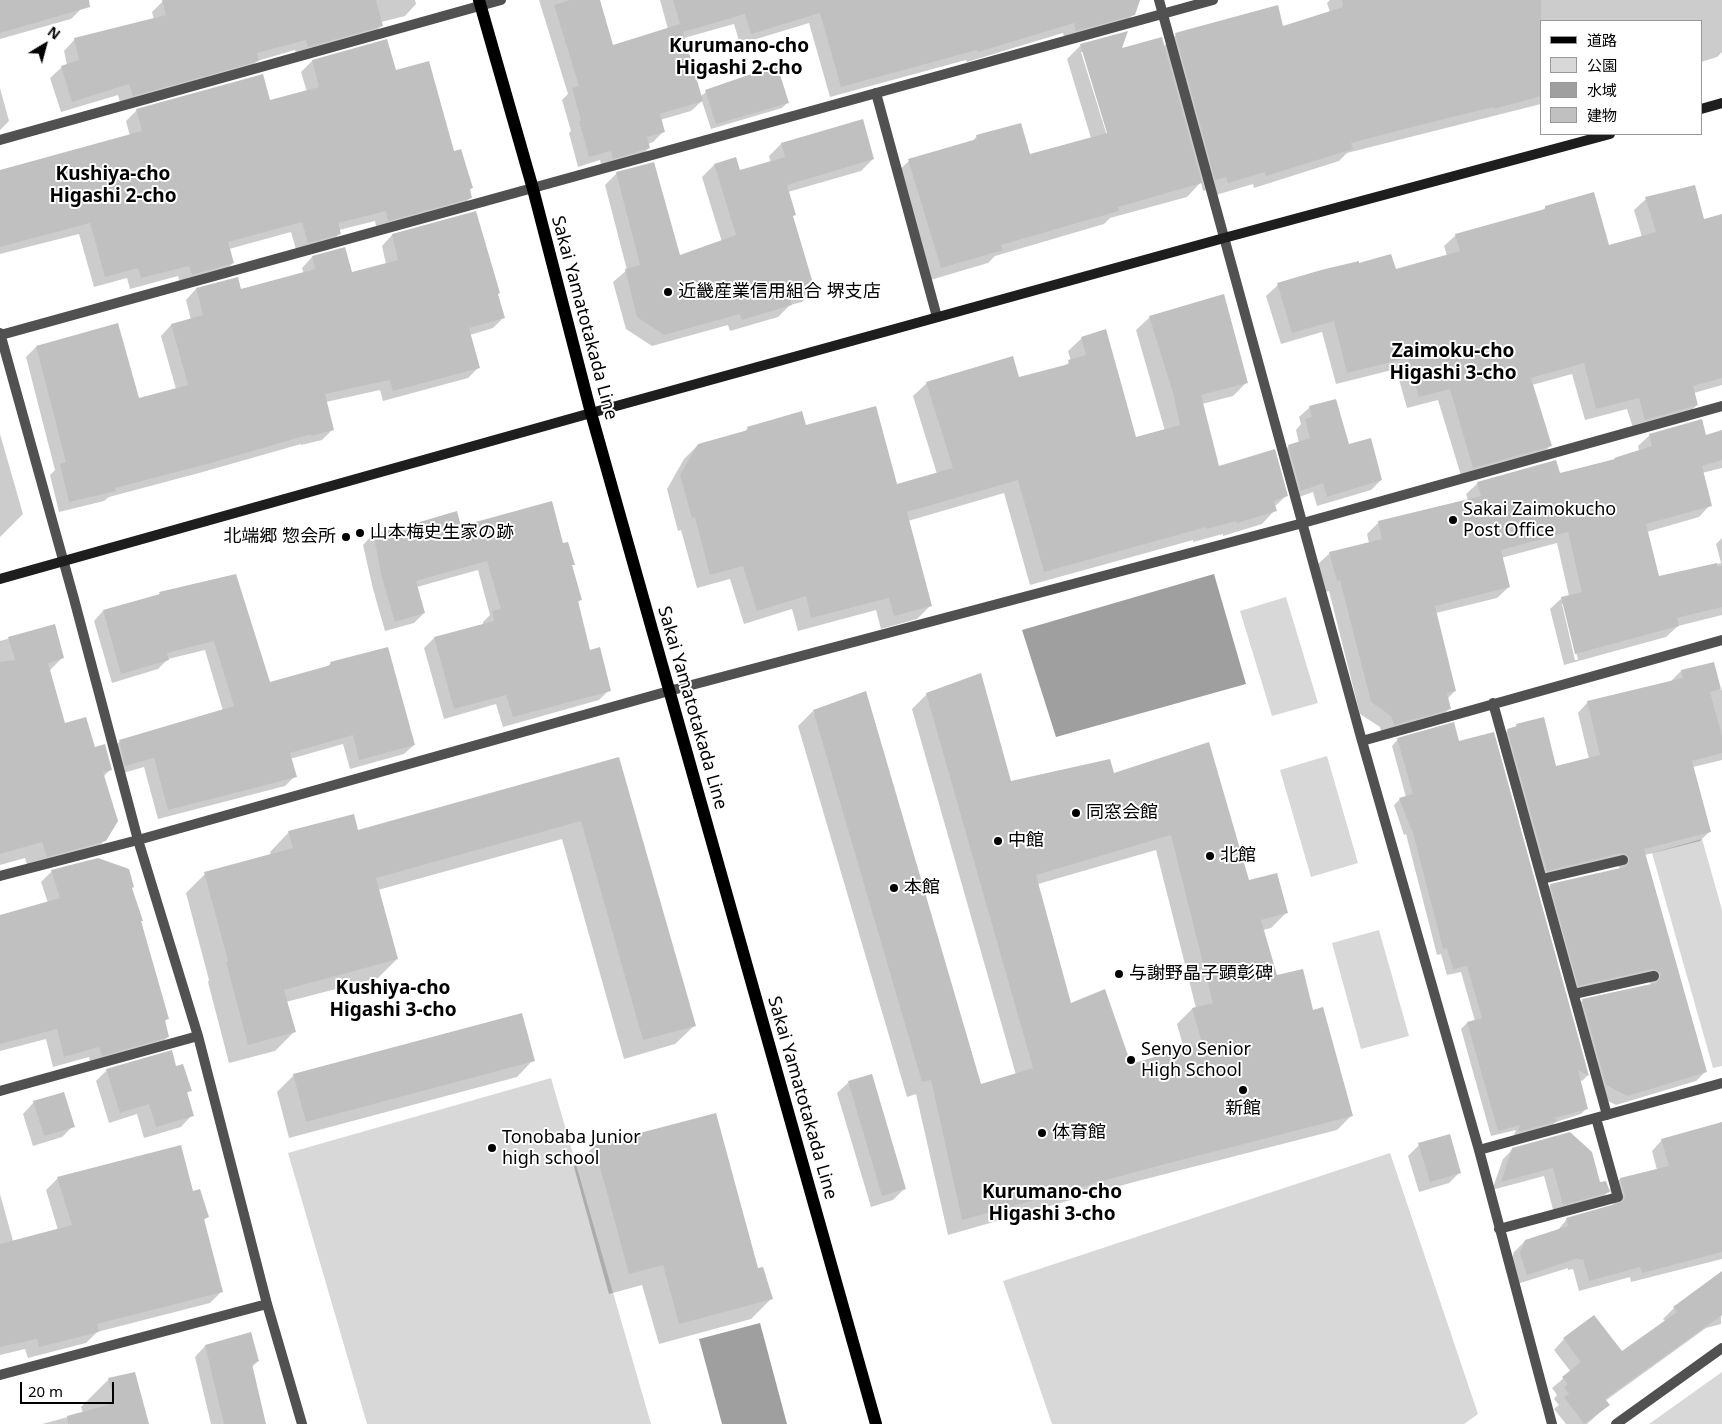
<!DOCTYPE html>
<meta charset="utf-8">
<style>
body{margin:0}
#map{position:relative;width:1722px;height:1424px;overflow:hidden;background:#fff;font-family:"Noto Sans","Noto Sans JP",sans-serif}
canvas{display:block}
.legend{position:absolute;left:1540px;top:20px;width:162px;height:115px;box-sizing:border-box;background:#fff;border:1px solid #999;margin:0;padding:6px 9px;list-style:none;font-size:15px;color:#000}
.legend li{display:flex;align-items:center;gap:10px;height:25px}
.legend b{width:25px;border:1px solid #999}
.north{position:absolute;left:20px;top:20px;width:50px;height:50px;-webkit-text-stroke:4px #fff;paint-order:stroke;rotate:37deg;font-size:14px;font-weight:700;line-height:20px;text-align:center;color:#000}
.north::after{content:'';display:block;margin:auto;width:18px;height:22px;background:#000;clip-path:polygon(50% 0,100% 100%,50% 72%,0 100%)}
.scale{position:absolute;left:20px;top:1382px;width:94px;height:22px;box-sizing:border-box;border:2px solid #000;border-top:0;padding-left:6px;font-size:15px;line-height:18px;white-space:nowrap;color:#000;-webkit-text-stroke:4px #fff;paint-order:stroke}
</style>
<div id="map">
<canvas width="1722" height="1424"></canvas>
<ul class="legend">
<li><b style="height:6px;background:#000"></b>道路</li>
<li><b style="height:14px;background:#d8d8d8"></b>公園</li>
<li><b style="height:14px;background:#9f9f9f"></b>水域</li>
<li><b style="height:14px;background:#c0c0c0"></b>建物</li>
</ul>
<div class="north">N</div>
<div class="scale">20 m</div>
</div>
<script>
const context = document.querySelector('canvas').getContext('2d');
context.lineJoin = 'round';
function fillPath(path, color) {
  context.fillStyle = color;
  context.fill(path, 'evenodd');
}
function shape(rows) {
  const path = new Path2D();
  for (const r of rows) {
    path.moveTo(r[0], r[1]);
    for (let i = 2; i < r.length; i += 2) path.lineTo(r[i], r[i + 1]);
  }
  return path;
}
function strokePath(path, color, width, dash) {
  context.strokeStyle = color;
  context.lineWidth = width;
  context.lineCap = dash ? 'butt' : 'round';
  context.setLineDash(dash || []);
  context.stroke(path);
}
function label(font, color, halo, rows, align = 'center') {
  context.font = font + ' "Noto Sans","Noto Sans JP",sans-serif';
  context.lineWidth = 4;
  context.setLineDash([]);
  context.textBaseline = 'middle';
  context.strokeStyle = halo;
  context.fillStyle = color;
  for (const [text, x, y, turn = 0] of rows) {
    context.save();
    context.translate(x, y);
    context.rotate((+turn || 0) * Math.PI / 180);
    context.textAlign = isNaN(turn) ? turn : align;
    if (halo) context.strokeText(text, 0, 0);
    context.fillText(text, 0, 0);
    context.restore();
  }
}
fillPath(shape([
 [1286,597,1318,703,1272,716,1240,611],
 [1327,756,1358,863,1311,877,1280,770],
 [1702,839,1722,910,1722,1066,1713,1068,1652,853],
 [1379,930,1409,1036,1361,1049,1332,943],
 [551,1078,651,1424,367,1424,288,1153],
 [1390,1153,1478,1414,1464,1424,1052,1424,1003,1281],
 [1722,1372,1722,1424,1649,1424]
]), '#d8d8d8');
fillPath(shape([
 [1214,574,1246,684,1056,737,1022,630],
 [760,1323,787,1424,722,1424,699,1339]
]), '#9f9f9f');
fillPath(shape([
 [0,0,78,0,81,9,71,19,0,39],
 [166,0,415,0,416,4,405,16,381,22,382,25,370,37,297,57,295,50,257,61,246,72,121,106,118,95,61,112,50,78,62,67,67,65,64,51,75,39,154,20,152,12,163,1],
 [539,0,598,0,613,47,668,29,660,0,1139,0,1134,14,1122,25,1065,41,1063,33,967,62,966,60,830,97,809,23,740,44,734,24,684,38,701,96,706,92,787,103,782,108,711,129,702,101,691,111,660,120,664,131,653,142,648,144,649,148,638,159,602,169,600,160,578,167,569,133,571,131,562,100,568,94],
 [1330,0,1722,0,1722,52,1717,57,1701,62,1701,21,1541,21,1541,104,1347,153,1339,161,1254,188,1253,184,1216,195,1214,188,1203,191,1201,182,1187,197,1110,218,1104,224,995,256,988,263,927,281,895,174,909,161,971,143,977,136,1029,156,1091,138,1067,59,1081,45,1120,50,1163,47,1176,35,1282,27,1330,12,1327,3],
 [1081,52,1084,52,1110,138,1108,139],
 [312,61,395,71,453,152,471,197,460,208,377,231,375,221,339,230,340,233,329,245,297,253,291,232,229,249,233,263,222,274,181,285,178,276,130,289,127,278,94,287,79,234,0,254,0,171,130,136,126,121,137,110,269,102,307,92,301,72],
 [0,88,9,121,0,130],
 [781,144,873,159,861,171,788,192,792,217,814,290,802,302,790,305,778,317,730,331,728,325,652,346,626,329,613,282,627,270,605,185,617,173,679,257,722,242,702,177,714,165,735,158,739,172,771,163,769,156],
 [1646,199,1703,221,1722,215,1722,385,1694,393,1697,405,1685,417,1634,431,1627,409,1585,420,1572,374,1532,385,1550,446,1539,458,1462,479,1438,400,1407,408,1396,369,1336,384,1322,332,1281,344,1266,296,1278,285,1358,264,1395,271,1447,256,1444,246,1456,235,1542,211,1545,208,1609,247,1642,237,1634,210],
 [475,212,503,318,493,328,470,335,479,367,468,378,383,401,380,390,326,402,333,429,322,440,301,445,301,444,199,473,109,497,104,501,59,512,50,475,55,470,26,357,36,347,138,400,176,389,161,336,171,325,191,320,186,300,196,289,237,278,240,291,304,274,302,268,312,257,351,273,386,264,382,246,392,235],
 [1150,317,1247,382,1233,396,1202,404,1218,467,1286,496,1274,507,1275,510,1262,524,1223,536,1223,534,1193,542,1193,540,1030,585,1004,493,908,521,931,605,917,619,881,629,876,610,798,631,792,609,744,624,730,579,697,588,681,530,678,531,667,489,684,459,698,445,743,433,748,428,805,426,896,486,937,474,913,396,927,383,1018,379,1063,367,1071,361,1068,351,1082,338,1135,439,1165,431,1136,330],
 [1310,407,1381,480,1371,490,1317,506,1313,492,1291,500,1279,456,1289,446,1299,443,1296,430,1301,424,1299,417],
 [1722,432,1722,468,1702,473,1710,505,1699,517,1647,532,1658,578,1666,577,1721,563,1716,544,1722,538,1722,615,1678,626,1666,637,1564,665,1550,609,1562,598,1569,596,1557,543,1501,558,1509,587,1497,598,1436,613,1455,691,1447,699,1449,709,1438,720,1382,736,1380,727,1360,714,1329,591,1325,592,1318,564,1330,553,1369,543,1367,534,1379,522,1468,500,1466,494,1478,483,1559,475,1612,461,1615,459,1639,451,1638,446,1650,435,1706,436],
 [1562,604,1564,604,1578,660,1575,660],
 [0,434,23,514,0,537],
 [460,527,562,544,573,564,571,566,581,599,578,602,589,651,609,690,599,700,503,727,496,704,444,719,424,648,434,638,483,625,483,622,490,615,478,570,417,587,424,613,414,623,385,631,373,589,363,545,373,534],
 [160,593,269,684,326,668,331,663,414,745,404,754,350,769,343,744,290,759,295,776,285,786,158,819,144,767,116,775,110,751,119,742,223,711,205,650,168,659,158,669,112,683,94,621,103,611,157,596],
 [54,626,63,657,49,671,65,725,95,748,111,769,103,777,105,840,88,858,30,873,25,858,0,865,0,641],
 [1713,663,1720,690,1722,689,1722,760,1693,767,1710,831,1700,841,1645,855,1706,1071,1696,1081,1616,1105,1596,1095,1573,1010,1583,1000,1652,985,1646,979,1642,979,1569,995,1541,895,1551,885,1621,869,1615,863,1611,863,1537,880,1498,740,1508,730,1513,729,1517,725,1555,767,1589,759,1578,713,1587,703,1671,681,1681,671],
 [927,694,1010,782,1113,774,1286,913,1271,928,1263,930,1276,977,1312,1012,1352,1115,1337,1130,1134,1182,948,1235,916,1094,907,1097,798,726,813,711,980,1085,1016,1075,912,709],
 [1156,850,1196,1008,1192,1009,1177,1024,1184,1049,1131,1065,1070,1004,1038,884],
 [1493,734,1588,1075,1582,1081,1579,1080,1587,1108,1581,1114,1556,1122,1550,1127,1513,1137,1516,1130,1491,1136,1461,1029,1467,1023,1475,1021,1461,972,1447,975,1441,954,1437,955,1406,834,1404,835,1394,805,1400,799,1406,797,1392,746,1398,739,1458,742],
 [618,758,695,1025,675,1044,624,1059,562,839,378,890,397,959,378,978,286,1002,294,1032,275,1051,229,1063,208,982,209,980,186,893,205,874,271,856,270,852,289,832,357,831],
 [52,871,131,888,168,1018,164,1022,168,1037,157,1047,91,1066,89,1057,53,1067,46,1039,0,1051,0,918,48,903,41,882],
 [533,1060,517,1077,289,1138,277,1092,294,1075],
 [175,1067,190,1090,186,1094,192,1115,181,1127,144,1138,137,1114,109,1123,96,1081,107,1070],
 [849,1082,904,1189,893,1200,871,1207,837,1093],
 [34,1102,73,1126,62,1137,33,1146,23,1114],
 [715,1114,757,1269,771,1299,751,1319,659,1344,642,1285,609,1294,574,1167,594,1146],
 [1722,1122,1722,1259,1631,1282,1630,1277,1579,1291,1573,1269,1568,1270,1568,1268,1517,1284,1510,1264,1514,1252,1525,1241,1557,1231,1567,1219,1614,1206,1610,1190,1599,1201,1554,1213,1544,1176,1492,1190,1503,1159,1513,1149,1599,1184,1608,1191,1620,1179,1657,1170,1652,1151,1662,1140,1719,1124],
 [1419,1145,1460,1172,1449,1183,1419,1192,1408,1156],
 [180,1146,192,1193,207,1217,203,1221,221,1292,210,1303,97,1332,86,1343,28,1358,25,1349,0,1355,0,1194,13,1241,58,1230,46,1190,57,1179],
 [1722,1273,1721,1324,1706,1328,1605,1401,1608,1405,1587,1424,1566,1424,1554,1409,1559,1405,1554,1399,1557,1395,1552,1388,1571,1372,1554,1350,1564,1339,1622,1353,1666,1322,1663,1319,1674,1308],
 [205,1346,258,1361,252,1367,265,1424,211,1424,195,1357],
 [109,1379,147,1424,42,1424,83,1413,81,1407]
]), '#0003');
fillPath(shape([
 [0,0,89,0,90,7,0,33],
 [162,0,376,0,383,26,308,47,306,40,257,53,259,61,133,96,129,84,72,102,61,66,79,60,74,38,166,15],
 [570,0,600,0,613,45,680,24,673,0,1140,0,1135,15,1076,31,1074,23,978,52,977,50,841,87,820,13,751,34,745,14,683,32,703,101,660,114,665,132,647,137,650,148,613,159,611,151,589,157,579,121,581,121,572,88,579,86,554,5],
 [1342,0,1541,0,1541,96,1494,109,1494,107,1440,120,1351,143,1353,149,1266,176,1265,172,1228,183,1226,177,1215,180,1175,33,1278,5,1283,26,1343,7],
 [1128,31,1122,48,1162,37,1202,183,1118,207,1119,211,1001,245,1003,250,941,268,908,159,977,139,976,135,1021,123,1030,154,1107,133,1080,44],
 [387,39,396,70,429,61,454,151,461,149,473,188,470,189,472,198,388,221,386,211,338,223,341,234,308,243,302,222,228,242,234,263,192,275,189,266,141,278,138,268,105,277,90,223,0,247,0,170,142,131,136,109,263,74,270,100,319,87,312,60],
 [777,65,789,103,716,124,705,90],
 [863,119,874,159,787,185,796,215,793,216,815,290,789,298,792,305,742,320,740,314,664,335,637,317,625,269,640,265,616,172,654,162,680,255,736,235,714,164,736,157,740,170,785,157,781,143],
 [1695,185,1704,219,1722,214,1722,378,1693,386,1698,405,1645,420,1639,398,1596,409,1584,363,1531,378,1552,446,1473,468,1450,389,1419,397,1408,358,1347,373,1334,321,1292,333,1277,283,1321,270,1359,261,1359,263,1391,254,1396,269,1460,251,1455,234,1545,209,1545,206,1594,192,1609,245,1656,232,1645,197],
 [476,211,500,293,498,294,505,318,469,328,480,368,393,391,390,380,325,394,334,430,311,436,311,434,211,463,115,488,116,491,69,502,60,464,66,462,36,346,118,323,139,398,188,385,171,324,203,315,196,288,238,277,241,289,315,269,312,256,345,247,352,272,398,260,392,234],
 [1224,294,1248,383,1201,395,1219,466,1275,449,1288,496,1274,501,1277,511,1237,523,1236,521,1207,529,1206,527,1044,572,1018,480,907,512,932,606,894,616,889,598,811,618,806,596,757,611,743,566,710,575,695,517,692,518,680,475,698,444,748,430,747,427,802,411,806,425,876,406,897,484,953,468,926,382,1013,356,1019,377,1069,364,1068,360,1086,355,1081,337,1106,329,1136,437,1180,425,1173,393,1149,316],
 [1336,399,1349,444,1371,438,1382,480,1327,497,1323,483,1301,491,1288,445,1310,438,1305,419,1312,417,1309,406],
 [1702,419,1706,435,1722,430,1722,460,1702,466,1712,506,1646,524,1659,576,1717,563,1718,567,1722,566,1722,607,1677,618,1679,626,1575,654,1561,597,1582,592,1568,532,1501,550,1510,587,1435,606,1456,691,1447,693,1451,709,1394,725,1391,716,1371,702,1340,580,1337,581,1329,552,1382,539,1378,521,1481,496,1477,482,1556,460,1560,473,1615,459,1614,458,1652,446,1649,434],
 [552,501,563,543,568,542,575,565,572,565,582,600,578,601,590,650,600,647,611,691,513,717,506,695,454,709,434,637,494,621,492,611,501,609,487,561,416,581,425,613,395,622,382,578,373,533,396,529,457,511,461,526],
 [236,574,270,682,331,665,330,662,388,647,415,745,359,760,353,735,290,753,297,777,168,810,154,758,125,766,119,740,234,706,214,641,167,653,169,660,121,674,103,610,160,594,159,592],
 [55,624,64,658,48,663,65,723,86,717,95,747,105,744,112,770,103,772,118,821,106,841,47,857,42,842,0,854,0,662,15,660,8,637],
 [1714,662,1721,689,1710,692,1722,736,1722,753,1692,761,1711,832,1644,849,1707,1072,1627,1096,1606,1085,1582,999,1656,983,1660,978,1661,974,1656,970,1652,969,1578,986,1550,884,1625,867,1629,862,1630,858,1625,854,1621,853,1547,871,1507,729,1517,726,1516,724,1544,717,1556,766,1600,755,1587,701,1683,678,1681,670],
 [981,673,1011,781,1110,759,1114,773,1209,742,1249,880,1277,873,1288,913,1261,920,1277,975,1303,969,1313,1010,1323,1007,1353,1116,1150,1168,962,1220,931,1080,922,1082,813,710,866,691,981,1084,1033,1068,926,693],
 [1171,835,1213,1003,1192,1008,1202,1043,1131,1064,1105,989,1071,1003,1036,875],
 [1454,722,1459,741,1494,732,1589,1076,1578,1070,1588,1109,1554,1118,1558,1121,1518,1132,1520,1125,1498,1131,1467,1022,1482,1018,1467,966,1453,969,1447,948,1443,949,1412,829,1411,829,1399,798,1413,794,1397,738],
 [619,757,696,1026,643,1040,581,821,376,878,398,959,284,990,296,1032,248,1045,226,962,228,961,204,872,293,848,288,831,354,814,358,830],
 [98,858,129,869,134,887,132,888,143,921,141,921,169,1019,165,1020,169,1037,102,1056,99,1047,64,1057,57,1029,0,1044,0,915,60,898,51,870],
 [522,1013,535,1061,306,1122,293,1074],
 [172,1050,176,1066,183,1064,192,1091,187,1092,194,1116,156,1127,149,1104,120,1113,106,1069],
 [872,1074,906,1189,882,1196,848,1081],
 [64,1092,75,1127,44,1136,33,1101],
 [716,1113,758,1268,763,1267,773,1299,679,1324,663,1265,629,1274,594,1145],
 [1722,1122,1722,1252,1642,1273,1640,1267,1589,1281,1583,1259,1579,1260,1578,1258,1527,1275,1520,1253,1525,1240,1568,1226,1566,1218,1622,1202,1625,1196,1620,1178,1669,1166,1661,1139],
 [1570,1132,1592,1152,1600,1182,1606,1181,1610,1192,1563,1205,1553,1168,1501,1182,1512,1148],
 [1450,1134,1461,1173,1430,1182,1418,1143],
 [181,1145,193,1191,200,1189,209,1217,204,1219,223,1292,97,1324,99,1332,39,1347,37,1339,0,1347,0,1244,72,1225,57,1177],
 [1722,1271,1722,1315,1605,1399,1610,1405,1584,1424,1564,1397,1569,1394,1564,1387,1568,1384,1562,1377,1581,1362,1563,1338,1594,1315,1622,1351,1677,1312,1673,1307],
 [251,1332,259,1361,252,1364,266,1424,224,1424,205,1345],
 [135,1372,149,1424,68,1424,67,1416,115,1403,108,1378]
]), '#c0c0c0');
strokePath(shape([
 [876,93,937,317],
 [1542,879,1623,860],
 [1574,994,1654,976]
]), '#515151', 10);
strokePath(shape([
 [1159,0,1362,741,1479,1150,1552,1424],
 [0,140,501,0],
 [0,333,74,599,138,840,198,1036,267,1304,302,1424],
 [1,335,1213,0],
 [1493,703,1607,1115],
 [1362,741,1722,640],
 [0,876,138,840,669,691,1303,523,1722,406],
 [0,1091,198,1036],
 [1479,1150,1722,1083],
 [1499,1229,1618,1197,1596,1118],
 [0,1375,267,1304],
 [1616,1424,1722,1348]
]), '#515151', 10);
strokePath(shape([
 [1701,109,1722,103],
 [0,579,591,413,1224,238,1610,134]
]), '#1e1e1e', 10);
strokePath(shape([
 [479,0,533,189,591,413,876,1424]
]), '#000', 12);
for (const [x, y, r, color] of [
 [668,292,5,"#000"],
 [1453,520,5,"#000"],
 [360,533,5,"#000"],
 [346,537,5,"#000"],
 [1076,813,5,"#000"],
 [998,841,5,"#000"],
 [1210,856,5,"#000"],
 [894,888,5,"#000"],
 [1119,974,5,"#000"],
 [1131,1060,5,"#000"],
 [1243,1090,5,"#000"],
 [1042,1133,5,"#000"],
 [492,1148,5,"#000"]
]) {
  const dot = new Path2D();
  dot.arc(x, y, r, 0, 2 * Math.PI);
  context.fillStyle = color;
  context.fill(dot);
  strokePath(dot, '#fff', 2);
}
label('18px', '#000', '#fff', [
 ["近畿産業信用組合 堺支店",678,292],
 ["Sakai Zaimokucho",1463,510],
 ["Post Office",1463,531],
 ["山本梅史生家の跡",370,533],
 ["北端郷 惣会所",336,537,"right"],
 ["同窓会館",1086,813],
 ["中館",1008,841],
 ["北館",1220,856],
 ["本館",904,888],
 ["与謝野晶子顕彰碑",1129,974],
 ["Senyo Senior",1141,1050],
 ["High School",1141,1071],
 ["新館",1243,1109,"center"],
 ["体育館",1052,1133],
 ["Tonobaba Junior",502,1138],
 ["high school",502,1159]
], 'left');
label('18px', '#000', '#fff', [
 ["Sakai Yamatotakada Line",584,318,75],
 ["Sakai Yamatotakada Line",692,708,74],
 ["Sakai Yamatotakada Line",802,1098,74]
]);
label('bold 19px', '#000', '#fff', [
 ["Kurumano-cho",739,47],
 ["Higashi 2-cho",739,69],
 ["Kushiya-cho",113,175],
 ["Higashi 2-cho",113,197],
 ["Zaimoku-cho",1453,352],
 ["Higashi 3-cho",1453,374],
 ["Kushiya-cho",393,989],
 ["Higashi 3-cho",393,1011],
 ["Kurumano-cho",1052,1193],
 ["Higashi 3-cho",1052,1215]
]);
</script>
